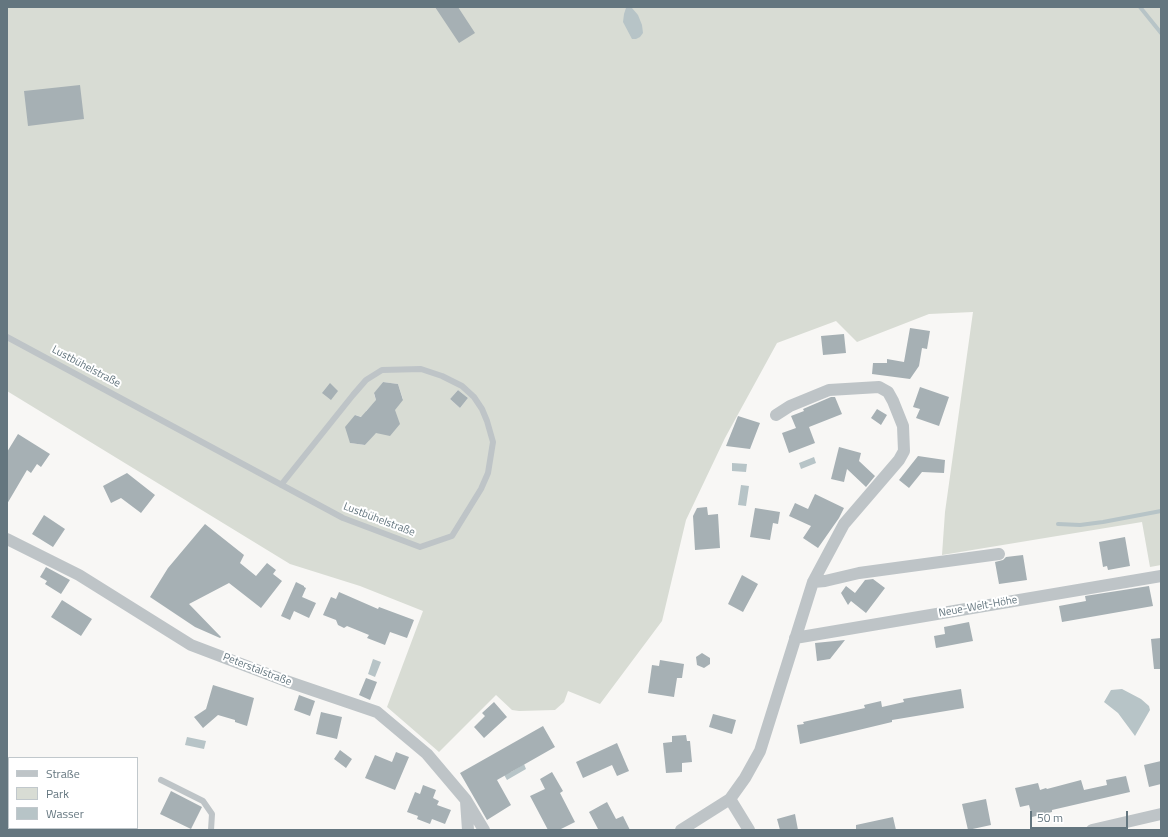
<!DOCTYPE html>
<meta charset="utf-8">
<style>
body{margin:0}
#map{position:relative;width:1168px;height:837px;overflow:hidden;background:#f8f7f5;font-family:"Titillium Web",sans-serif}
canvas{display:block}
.frame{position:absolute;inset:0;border:8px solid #64767f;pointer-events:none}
.legend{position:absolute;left:8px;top:757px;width:130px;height:72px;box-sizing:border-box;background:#fff;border:1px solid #c1c8cc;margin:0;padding:5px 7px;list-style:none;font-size:12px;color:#64767f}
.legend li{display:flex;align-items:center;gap:8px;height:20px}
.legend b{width:20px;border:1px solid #c1c8cc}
.scale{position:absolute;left:1030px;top:811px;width:98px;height:18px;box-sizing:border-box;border:2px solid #64767f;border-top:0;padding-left:5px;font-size:12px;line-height:14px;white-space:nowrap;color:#64767f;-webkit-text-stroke:3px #fff;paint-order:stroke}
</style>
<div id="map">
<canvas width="1168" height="837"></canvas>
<div class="frame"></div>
<ul class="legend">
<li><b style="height:5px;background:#bec4c7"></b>Straße</li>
<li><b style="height:11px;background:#d8dcd4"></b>Park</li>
<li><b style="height:11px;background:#b7c4c7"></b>Wasser</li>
</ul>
<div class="scale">50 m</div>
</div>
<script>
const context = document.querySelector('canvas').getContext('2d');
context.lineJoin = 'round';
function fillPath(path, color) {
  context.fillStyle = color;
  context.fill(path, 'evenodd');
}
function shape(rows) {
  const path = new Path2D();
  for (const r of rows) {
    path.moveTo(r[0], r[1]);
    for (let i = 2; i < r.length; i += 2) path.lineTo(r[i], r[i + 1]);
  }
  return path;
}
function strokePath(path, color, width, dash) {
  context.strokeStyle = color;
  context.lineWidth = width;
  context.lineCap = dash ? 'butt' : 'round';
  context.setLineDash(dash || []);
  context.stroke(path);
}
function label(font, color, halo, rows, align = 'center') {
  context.font = font + ' "Titillium Web",sans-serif';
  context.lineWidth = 4;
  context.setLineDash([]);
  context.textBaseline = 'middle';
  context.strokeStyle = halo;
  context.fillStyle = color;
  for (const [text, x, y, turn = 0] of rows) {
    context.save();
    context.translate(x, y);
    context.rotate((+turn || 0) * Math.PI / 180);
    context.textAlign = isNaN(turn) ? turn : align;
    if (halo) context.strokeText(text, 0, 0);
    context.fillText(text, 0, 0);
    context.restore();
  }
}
fillPath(shape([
 [7,7,1161,7,1161,565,1150,567,1142,522,942,555,945,512,973,312,929,314,857,342,836,321,777,343,725,438,686,520,662,621,600,704,568,691,564,702,555,710,519,711,512,710,496,695,439,752,387,707,423,611,360,586,290,564,7,391],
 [383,382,398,384,403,399,365,445,350,443,355,415,369,419,366,411,372,405,378,406,374,394],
 [458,390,468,398,460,408,450,399]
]), '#d8dcd4');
fillPath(shape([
 [626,8,632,8,638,15,642,25,643,33,640,37,636,39,632,39,623,22,624,14],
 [814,457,816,463,801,469,799,463],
 [732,463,747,464,746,472,732,471],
 [741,485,749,486,746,506,738,505],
 [373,659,381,662,375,677,368,674],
 [1122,689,1141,699,1149,706,1150,710,1135,736,1118,713,1104,702,1111,690],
 [187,737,206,741,204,749,185,745],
 [524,764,526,769,507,780,503,773,511,772]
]), '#b7c4c7');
strokePath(shape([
 [1140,7,1161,33],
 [1058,524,1080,525,1103,522,1161,511]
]), '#b7c4c7', 4);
fillPath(shape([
 [435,7,458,7,475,33,459,43],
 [80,85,84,119,28,126,24,91],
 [910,328,930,331,927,349,922,348,919,366,910,379,872,374,873,363,887,363,887,359,904,362],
 [844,334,846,353,823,355,821,336],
 [383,382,398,384,403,400,395,410,400,424,390,436,376,433,365,445,350,443,345,427,355,415,361,417,376,400,374,393],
 [330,383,338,391,331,400,322,393],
 [920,387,949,397,939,426,916,418,920,409,913,407],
 [458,390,468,398,460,408,450,399],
 [831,397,835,397,842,414,809,427,815,443,789,453,782,433,796,428,791,416,804,411,803,409],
 [877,409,887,415,881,425,871,418],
 [738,416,760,423,750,449,726,446],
 [18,434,50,454,41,467,37,464,31,473,27,470,7,504,7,452],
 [839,447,861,453,859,461,875,476,866,487,847,469,844,482,831,479],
 [918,456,945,460,944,473,922,472,909,488,899,480],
 [127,473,155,495,141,513,121,498,111,503,103,486],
 [815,494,844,508,839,518,818,548,803,538,811,526,789,516,795,503,808,509],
 [707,507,708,515,718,514,720,548,695,550,693,516,697,508],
 [755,508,780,512,778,524,773,523,770,540,750,537],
 [44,515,65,529,53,547,32,534],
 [205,524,244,555,240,563,256,576,267,563,276,570,273,574,282,581,261,608,229,583,189,604,221,637,220,638,195,627,150,597,168,568],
 [1125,537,1130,566,1108,570,1107,566,1103,567,1099,542],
 [1023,555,1027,580,999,584,995,562,1003,560,1006,557],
 [46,567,70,580,61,594,45,584,47,581,40,577],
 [742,575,758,584,743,612,728,604],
 [873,579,885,588,866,613,851,601,848,605,841,593,846,586,855,593,865,580],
 [296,582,304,586,304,587,306,588,302,597,316,603,309,618,294,611,290,620,281,616],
 [1149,586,1153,606,1062,622,1059,606,1086,601,1085,596],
 [339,592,378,609,379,607,414,620,407,638,390,632,385,645,367,638,369,635,347,626,344,628,338,625,336,620,323,615,331,597,336,599],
 [62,600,92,619,81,636,51,617],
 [969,622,973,641,936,648,934,636,945,634,944,627],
 [1161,638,1161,669,1154,669,1151,639],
 [845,640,830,659,817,661,815,643],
 [702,653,710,658,710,664,704,668,697,665,696,657],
 [660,660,684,664,682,678,677,678,674,697,648,693,652,665,659,666],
 [366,678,377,682,370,700,359,695],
 [213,685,254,698,247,726,235,722,235,720,218,715,203,728,194,717,206,709],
 [961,689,964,708,892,720,892,722,800,744,797,725,804,724,803,722,865,708,864,705,881,701,882,707,904,702,903,699],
 [299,695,315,701,310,716,294,710],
 [494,702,507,717,484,738,474,727,485,716,482,713],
 [321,712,342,717,337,739,316,734],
 [713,714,736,720,732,734,709,727],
 [543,726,555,747,497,780,511,805,487,820,460,773],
 [686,735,687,741,690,741,692,762,682,763,682,772,666,773,663,743,672,742,672,736],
 [617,743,629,771,617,776,612,765,583,778,576,762],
 [340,750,352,759,346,768,334,759],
 [396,752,409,757,395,790,365,778,375,755,392,762],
 [1161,761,1161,784,1149,787,1144,765],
 [552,772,563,791,560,793,575,822,559,830,548,830,530,796,545,789,540,779],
 [1126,776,1130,792,1052,810,1052,812,1032,817,1029,805,1020,807,1015,788,1038,783,1040,790,1046,788,1047,789,1081,780,1084,790,1107,785,1106,780],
 [423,785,436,790,433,798,439,801,437,805,451,810,445,824,432,819,430,824,417,819,418,816,407,812,415,792,420,794],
 [171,791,202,807,191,829,160,814],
 [986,799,991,825,968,830,962,804],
 [607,802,616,819,623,816,630,830,596,830,598,829,589,812],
 [795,814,798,830,780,830,777,819],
 [893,817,896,830,856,830,856,825]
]), '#a6b0b4');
strokePath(shape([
 [7,337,343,518,420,547,452,536,481,489,488,473,493,442,487,421,482,409,474,397,462,386,442,376,421,369,382,370,366,380,353,395,281,485],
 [161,780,203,801,212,814,211,830]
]), '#bec4c7', 6);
strokePath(shape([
 [7,539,79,575,191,645,286,681,377,712,427,754,466,800,484,830],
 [813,582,825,581,859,573,999,554],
 [795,638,1161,576],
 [730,799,745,778,760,751,813,582,844,524,899,460,904,451,903,426,893,401,888,392,879,387,829,390,790,406,776,415],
 [466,801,468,830],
 [681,830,730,799,749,830],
 [1092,830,1161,814]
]), '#bec4c7', 12);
label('11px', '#64767f', '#fff', [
 ["Lustbühelstraße",86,367,28],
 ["Lustbühelstraße",379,520,21],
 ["Neue-Welt-Höhe",978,607,-10],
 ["Peterstalstraße",257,670,21]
]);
</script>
